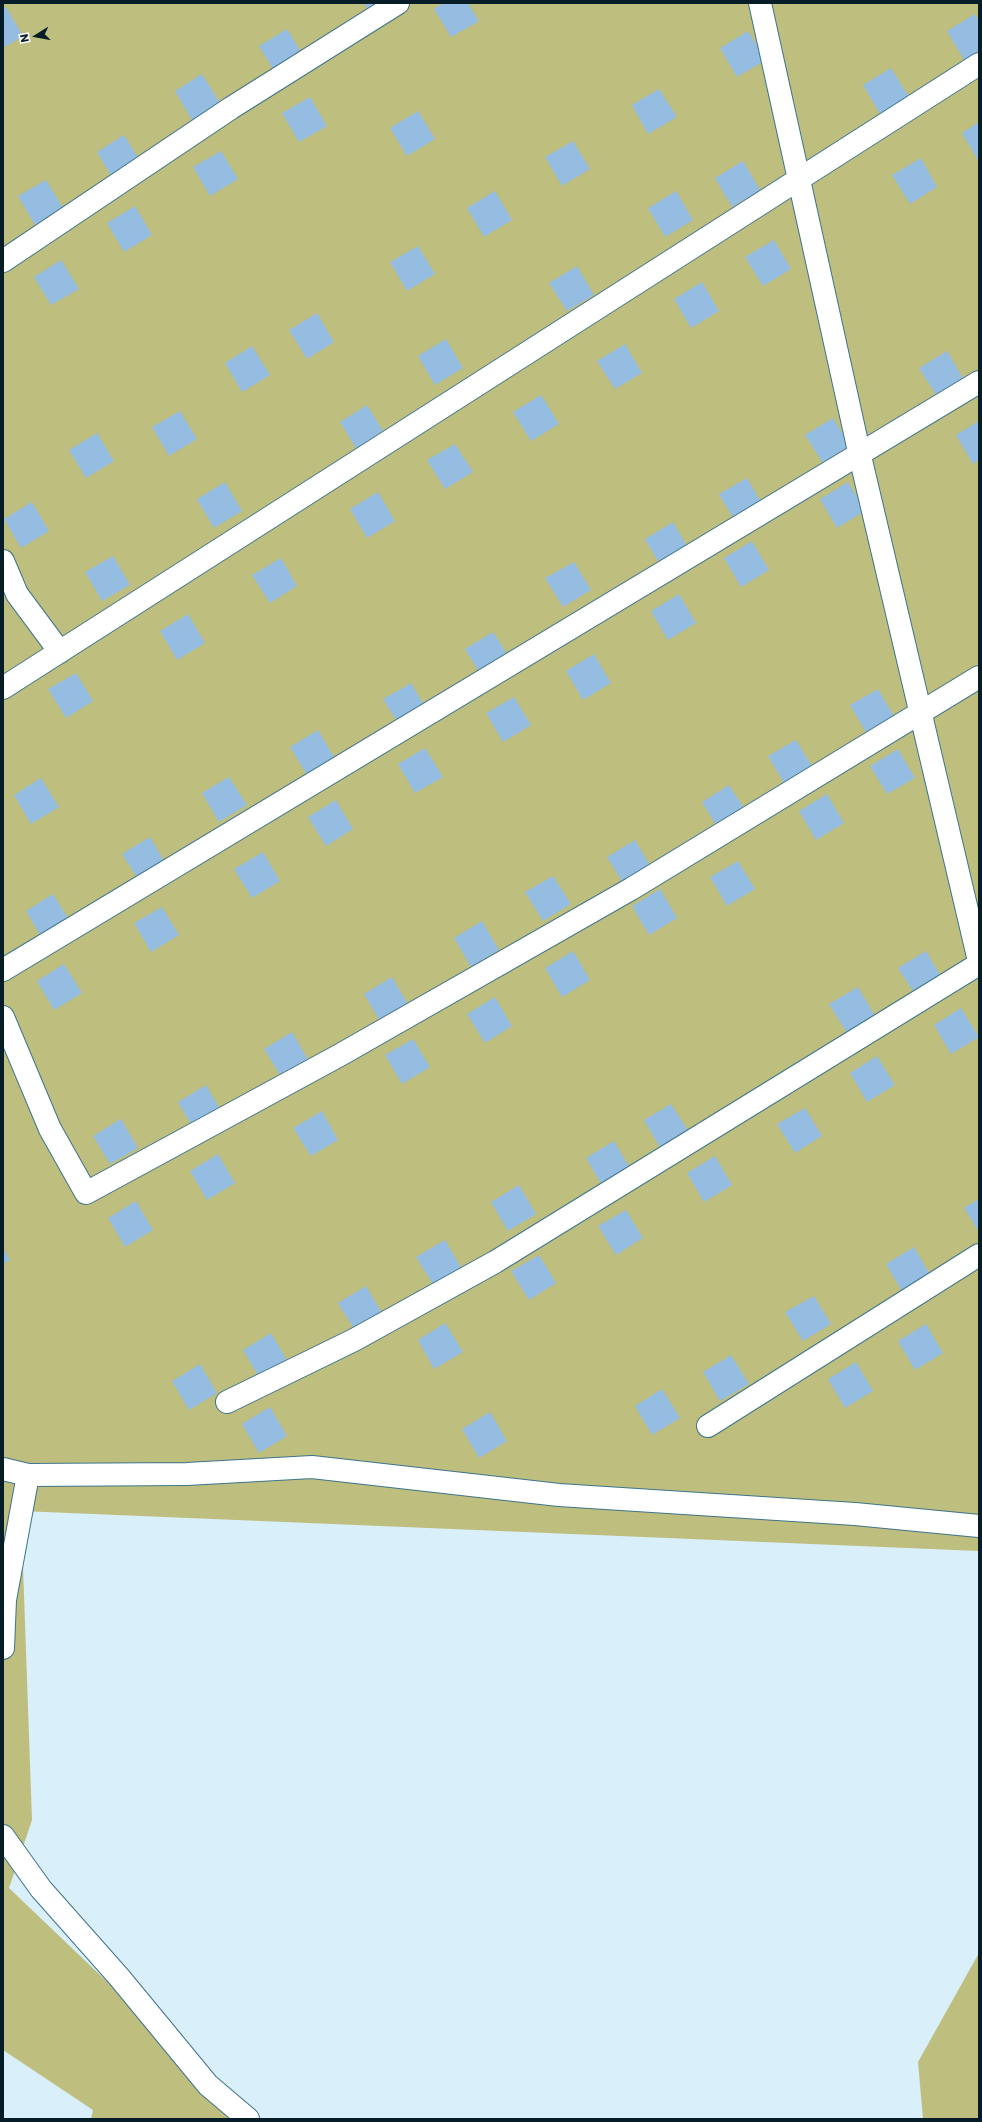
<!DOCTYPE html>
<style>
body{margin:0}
#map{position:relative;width:982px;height:2122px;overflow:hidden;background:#d9eff9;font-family:Poppins,sans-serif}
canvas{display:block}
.frame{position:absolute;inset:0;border:4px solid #061d27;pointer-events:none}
.north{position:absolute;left:16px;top:16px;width:40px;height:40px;-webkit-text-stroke:3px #f8f8f8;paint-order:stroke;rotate:259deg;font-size:11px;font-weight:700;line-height:16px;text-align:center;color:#061d27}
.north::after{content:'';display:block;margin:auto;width:14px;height:18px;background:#061d27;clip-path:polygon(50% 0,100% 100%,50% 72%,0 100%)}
</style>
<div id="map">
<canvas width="982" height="2122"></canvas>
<div class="frame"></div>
<div class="north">N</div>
</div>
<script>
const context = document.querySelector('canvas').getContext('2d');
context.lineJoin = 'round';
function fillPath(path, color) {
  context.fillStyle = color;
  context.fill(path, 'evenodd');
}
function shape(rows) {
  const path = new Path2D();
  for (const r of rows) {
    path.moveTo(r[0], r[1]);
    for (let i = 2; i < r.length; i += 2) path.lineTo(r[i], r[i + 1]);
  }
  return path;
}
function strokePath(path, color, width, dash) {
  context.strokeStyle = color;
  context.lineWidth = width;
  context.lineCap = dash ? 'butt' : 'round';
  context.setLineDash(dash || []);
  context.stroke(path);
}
fillPath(shape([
 [3,3,979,3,979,1551,21,1511,32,1820,9,1888,251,2119,91,2119,93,2110,3,2050],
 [979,1953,979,2119,923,2119,918,2062]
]), '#bebe7e');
fillPath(shape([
 [364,3,386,3,370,13],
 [443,3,468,3,479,21,451,37,434,9],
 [6,7,23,36,3,48,3,9],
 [975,14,979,21,979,51,964,60,947,31],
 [287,29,304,57,276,74,259,46],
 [748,31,766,60,737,77,720,48],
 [891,68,909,97,880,114,863,85],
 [202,74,220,103,192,120,175,91],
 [659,89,677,117,648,134,632,105],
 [310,97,327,126,299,142,282,113],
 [418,111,435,139,407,156,390,128],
 [979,122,979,162,962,133],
 [124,135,142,164,114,181,97,152],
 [573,141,590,169,562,186,545,157],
 [221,151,238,179,210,196,193,167],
 [921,158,937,187,910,204,892,175],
 [743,161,760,190,732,207,715,178],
 [46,180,63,208,35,225,18,196],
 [495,191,512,220,484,237,467,208],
 [676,191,693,220,665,237,648,208],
 [135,206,152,235,124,252,107,223],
 [774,240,791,269,763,286,745,257],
 [418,246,435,274,407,291,390,262],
 [61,260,79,289,51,305,34,277],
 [577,266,594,295,567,311,549,283],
 [702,282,719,311,691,328,674,299],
 [317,313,334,342,307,359,289,330],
 [446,339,463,368,435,385,418,356],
 [625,344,642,373,615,389,597,361],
 [252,346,270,375,242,392,225,363],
 [947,351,964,380,937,396,919,368],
 [541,395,559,424,531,441,513,412],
 [367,405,385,434,357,450,340,422],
 [180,411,197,439,169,456,152,427],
 [833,418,850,446,823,463,805,435],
 [979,421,979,460,973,464,956,435],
 [97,433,114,461,86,478,69,450],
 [455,444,473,472,445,489,427,460],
 [747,478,764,507,736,523,719,494],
 [225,482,242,511,214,528,197,499],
 [848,482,865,511,837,528,820,499],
 [378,492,395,521,367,538,350,509],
 [32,502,49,531,21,548,4,519],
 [673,522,690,551,662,568,645,539],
 [752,541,769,570,741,587,724,558],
 [113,556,130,585,102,601,85,572],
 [281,558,297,586,270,603,252,575],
 [574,562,591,590,563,607,545,578],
 [679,594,696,623,668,640,651,611],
 [188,614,205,643,177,660,160,631],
 [493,632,511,660,482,677,465,649],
 [594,654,611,683,583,700,566,671],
 [76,673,93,701,66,718,48,689],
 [411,683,428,712,401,728,383,699],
 [878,689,895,718,867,734,850,705],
 [514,697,531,725,503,742,486,713],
 [318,730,335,759,307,775,290,747],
 [796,740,813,768,785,785,768,756],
 [425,748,443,777,415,793,398,764],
 [898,749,915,778,887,794,870,766],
 [229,777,247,805,219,822,202,793],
 [41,778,59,807,31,824,14,795],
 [729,785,747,813,719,830,702,802],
 [827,794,844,823,816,840,799,811],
 [336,800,353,829,326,846,308,817],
 [150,837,167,866,140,882,122,854],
 [635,840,652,869,625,886,607,857],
 [263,852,280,881,252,898,234,869],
 [738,861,755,889,727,906,710,877],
 [553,876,571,904,543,921,525,892],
 [660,889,677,918,649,935,632,906],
 [53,894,71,923,43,940,26,911],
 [162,907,179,935,151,952,134,923],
 [482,921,499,950,471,967,454,938],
 [573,951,590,980,562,997,545,968],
 [926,951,943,980,916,996,898,968],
 [64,964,82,993,54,1010,37,981],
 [392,977,409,1006,381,1023,364,994],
 [858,987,875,1016,847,1033,829,1004],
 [495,997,512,1026,485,1043,467,1014],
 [961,1008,979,1037,951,1054,934,1025],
 [292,1032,309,1061,282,1078,264,1049],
 [413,1039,430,1067,402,1084,385,1055],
 [877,1056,895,1085,867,1102,850,1073],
 [206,1085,223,1114,195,1131,178,1102],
 [671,1104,689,1132,661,1149,644,1120],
 [805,1108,822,1136,795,1153,777,1124],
 [322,1111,338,1140,311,1156,293,1128],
 [121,1119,138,1148,110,1164,93,1136],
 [614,1141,631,1170,603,1187,586,1158],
 [218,1154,235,1183,207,1200,190,1171],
 [715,1156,732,1185,704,1202,687,1173],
 [519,1185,536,1214,508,1231,491,1202],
 [979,1199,979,1232,964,1208],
 [136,1201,153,1230,125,1247,108,1218],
 [626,1210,643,1238,616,1255,598,1226],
 [445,1240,462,1269,434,1286,416,1257],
 [914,1247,931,1276,903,1293,886,1264],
 [3,1248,10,1260,3,1264],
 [539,1255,556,1283,529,1300,511,1271],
 [366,1286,383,1315,356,1332,338,1303],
 [814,1296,831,1324,803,1341,785,1312],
 [445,1323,463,1352,434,1369,418,1340],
 [926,1324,943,1353,915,1370,898,1341],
 [271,1333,288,1362,260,1379,243,1350],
 [731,1355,749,1384,720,1401,703,1372],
 [856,1362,873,1391,845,1408,828,1379],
 [200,1364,217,1393,189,1410,172,1381],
 [662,1389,680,1418,652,1435,635,1406],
 [270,1407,287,1436,259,1453,242,1424],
 [490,1412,507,1441,479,1458,462,1429]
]), '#95bce1');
const minor = shape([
 [760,3,860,456,979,961],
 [3,261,231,108,398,3],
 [3,561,17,594,60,652],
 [3,688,979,64],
 [3,970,979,382],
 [3,1017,50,1129,86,1193,340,1055,631,889,979,677],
 [227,1402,354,1340,495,1262,979,964],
 [708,1426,979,1255],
 [3,1469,28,1475,187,1474,312,1467,559,1495,855,1514,979,1526],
 [3,1648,5,1600,28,1475],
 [3,1836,41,1889,119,1977,208,2085,248,2119]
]);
strokePath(minor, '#3e748b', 24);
strokePath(minor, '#fff', 22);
</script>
